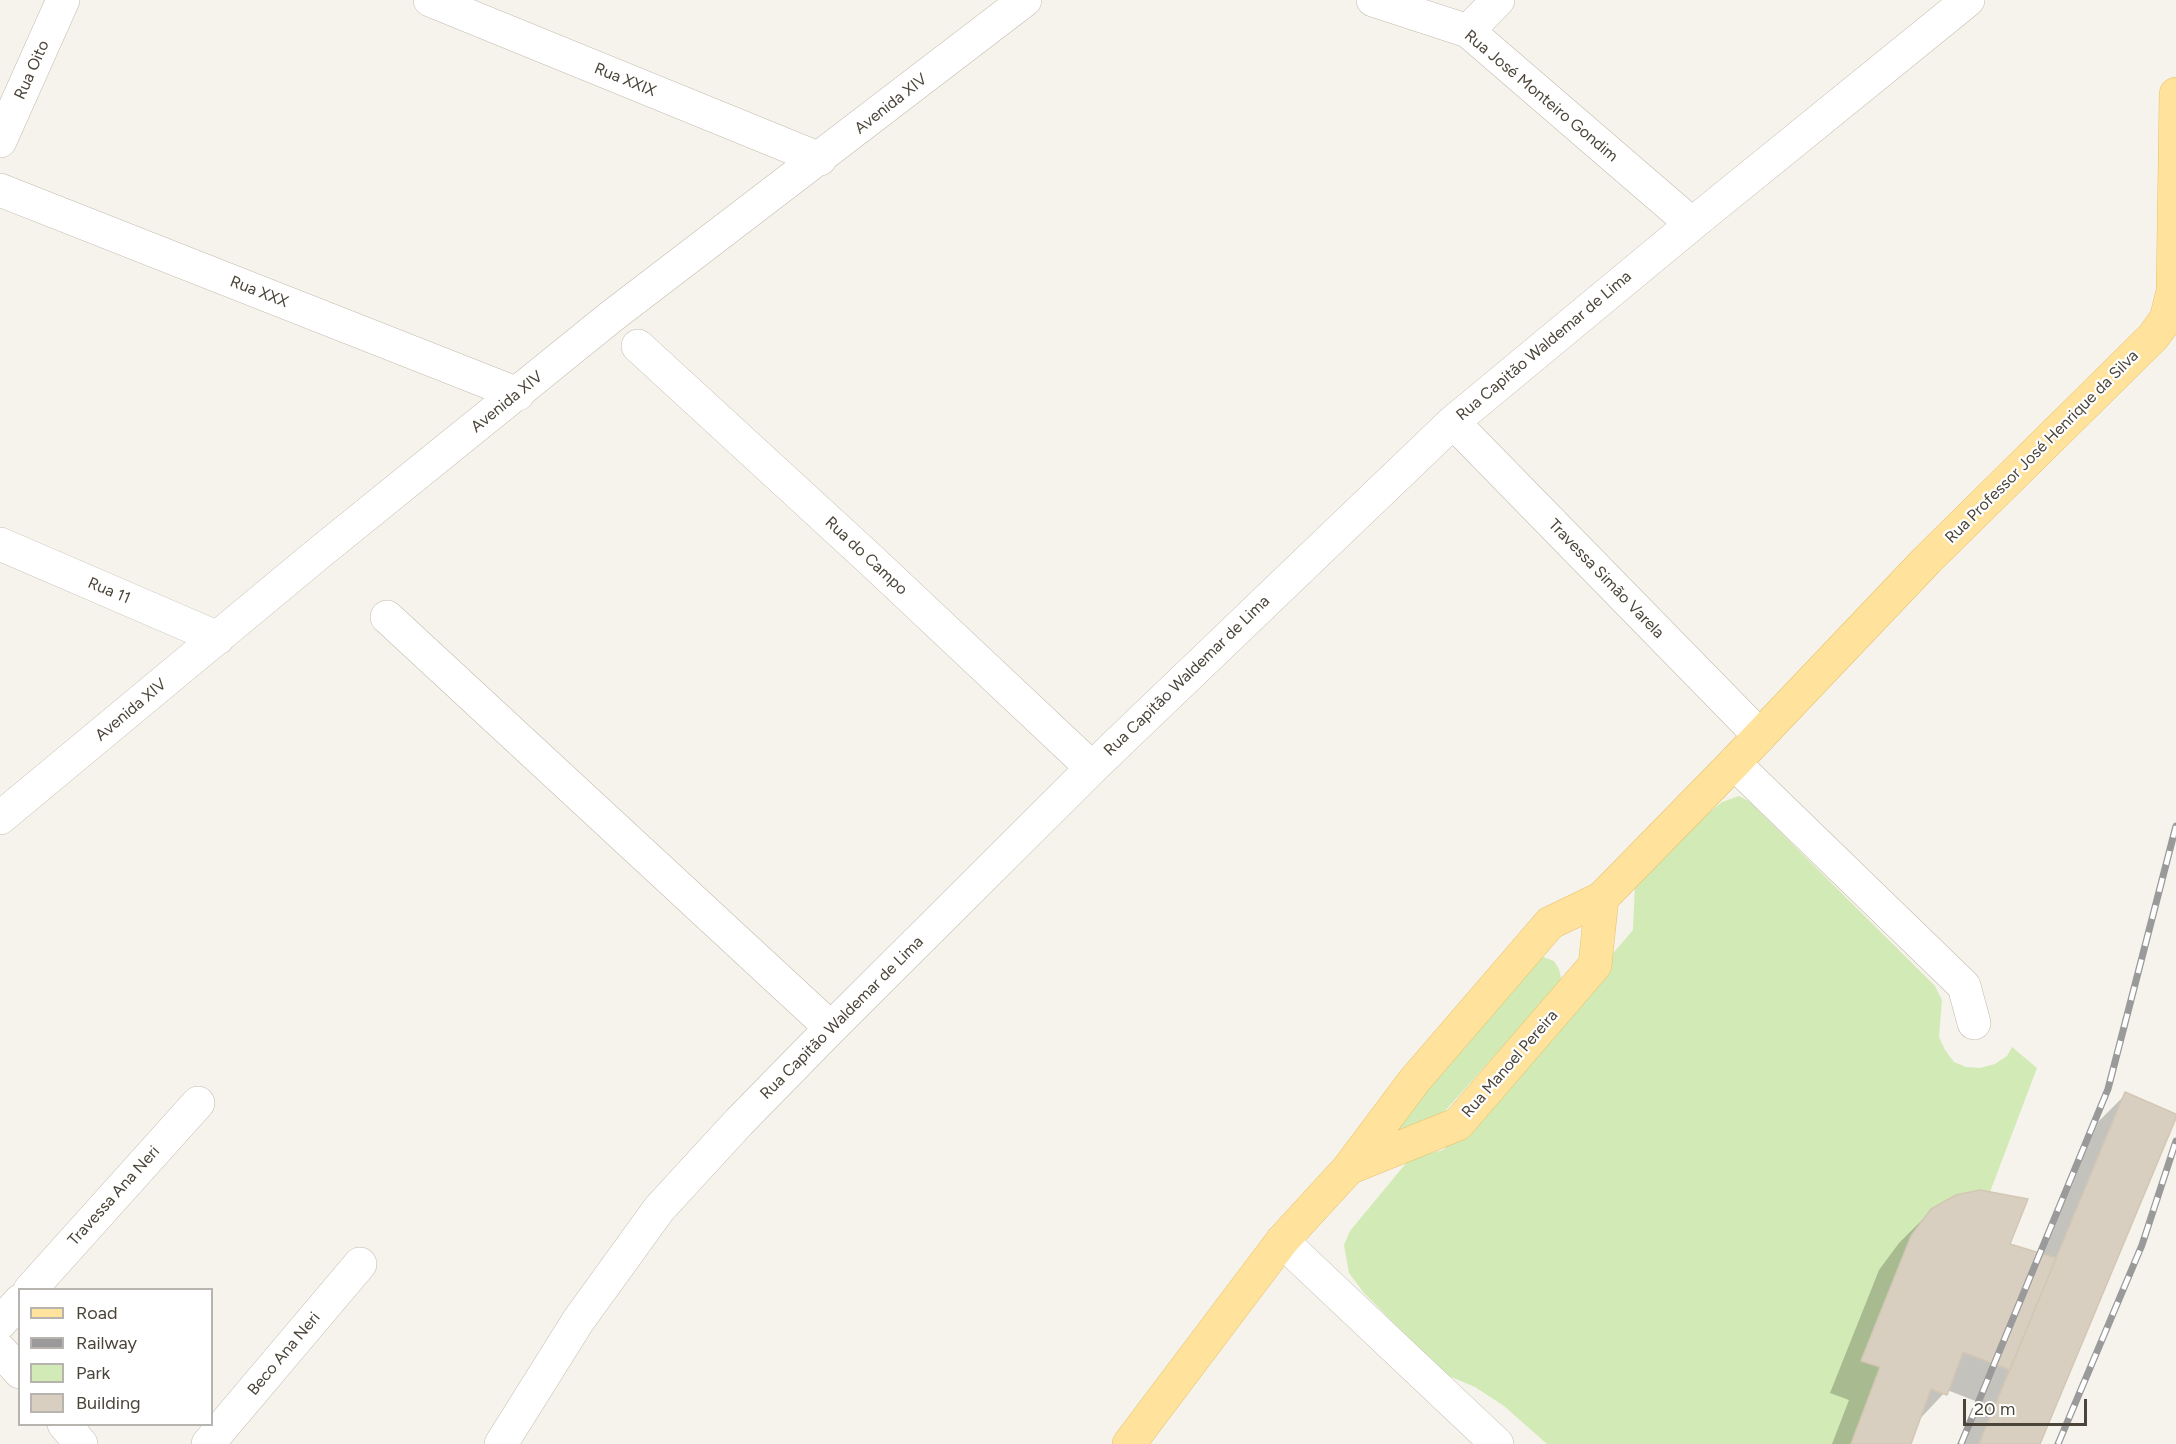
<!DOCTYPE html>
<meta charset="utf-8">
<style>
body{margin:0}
#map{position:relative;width:2176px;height:1444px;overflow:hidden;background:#f6f3ec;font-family:Figtree,sans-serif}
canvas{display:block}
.legend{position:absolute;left:18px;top:1288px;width:195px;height:138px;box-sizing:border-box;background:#fff;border:2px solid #b7b4b0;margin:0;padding:8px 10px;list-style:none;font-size:18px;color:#4b4439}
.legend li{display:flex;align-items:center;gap:12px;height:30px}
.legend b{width:30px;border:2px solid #b7b4b0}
.scale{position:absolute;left:1963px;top:1399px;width:124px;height:27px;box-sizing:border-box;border:3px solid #4b4439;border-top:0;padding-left:8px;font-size:18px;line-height:21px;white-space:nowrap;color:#4b4439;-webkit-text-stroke:4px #fff;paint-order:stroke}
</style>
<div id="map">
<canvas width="2176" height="1444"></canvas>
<ul class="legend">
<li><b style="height:8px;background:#ffe39c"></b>Road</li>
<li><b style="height:8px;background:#9a9a9a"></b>Railway</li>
<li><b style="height:16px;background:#d2eab5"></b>Park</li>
<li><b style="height:16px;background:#d8cfc1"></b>Building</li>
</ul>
<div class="scale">20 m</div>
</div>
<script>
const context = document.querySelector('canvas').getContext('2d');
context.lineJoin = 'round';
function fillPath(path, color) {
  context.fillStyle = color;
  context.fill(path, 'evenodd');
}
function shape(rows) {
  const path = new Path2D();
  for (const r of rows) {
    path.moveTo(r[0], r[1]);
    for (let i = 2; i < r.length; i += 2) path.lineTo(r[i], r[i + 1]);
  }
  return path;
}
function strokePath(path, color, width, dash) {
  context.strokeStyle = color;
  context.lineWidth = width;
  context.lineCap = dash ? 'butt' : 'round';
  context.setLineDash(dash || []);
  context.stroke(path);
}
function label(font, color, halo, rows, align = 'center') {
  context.font = font + ' Figtree,sans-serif';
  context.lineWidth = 4.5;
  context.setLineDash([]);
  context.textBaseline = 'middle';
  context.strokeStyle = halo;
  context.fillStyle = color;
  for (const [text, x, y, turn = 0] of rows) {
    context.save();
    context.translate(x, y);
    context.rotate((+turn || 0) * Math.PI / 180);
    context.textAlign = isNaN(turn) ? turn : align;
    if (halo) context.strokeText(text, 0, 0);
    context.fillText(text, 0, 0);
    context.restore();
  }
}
fillPath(shape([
 [1739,796,1750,802,1935,986,1942,1000,1939,1037,1945,1050,1954,1062,1966,1067,1980,1068,1995,1064,2007,1056,2012,1047,2037,1068,1990,1192,1980,1190,1956,1195,1931,1209,1911,1236,1861,1360,1880,1367,1851,1444,1547,1444,1504,1406,1475,1387,1444,1374,1364,1293,1349,1273,1344,1245,1350,1231,1407,1162,1422,1155,1443,1150,1453,1140,1633,930,1635,882,1702,818,1722,802],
 [1543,957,1554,961,1559,969,1561,978,1557,986,1445,1111,1398,1134,1388,1120,1537,959]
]), '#d2eab5');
fillPath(shape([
 [2126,1094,2038,1444,1961,1444,1978,1402,1947,1390,1917,1422,1909,1444,1832,1444,1849,1400,1830,1393,1879,1270,1899,1243,1932,1210,2008,1245,2040,1255,2094,1126]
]), '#0003');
const building = shape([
 [2125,1092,2176,1114,2176,1118,2040,1444,1979,1444,2125,1092],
 [1980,1190,2028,1199,2010,1244,2056,1258,2010,1370,1963,1352,1947,1395,1931,1389,1911,1444,1851,1444,1880,1367,1861,1361,1911,1236,1931,1209,1956,1195,1980,1190]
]);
fillPath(building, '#d8cfc1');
strokePath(building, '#d3c7b4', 1.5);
const street = shape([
 [430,0,820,159],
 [1373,0,1468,31,1692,224],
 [1468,31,1498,0],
 [0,141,63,0],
 [0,190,518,394],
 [638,346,872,561,1092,768],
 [1453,422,1760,736],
 [0,544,218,638],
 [387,617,831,1028],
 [1734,763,1964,986,1974,1023],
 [0,818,319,553,612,316,1025,0],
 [1282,1241,1497,1444],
 [30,1290,198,1103],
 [0,1323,20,1301],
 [0,1350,20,1372],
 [64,1424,81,1444],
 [208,1444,360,1264],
 [501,1444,578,1321,659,1209,739,1122,831,1028,1092,768,1453,422,1692,224,1968,0]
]);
const primary = shape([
 [1349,1168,1458,1124,1595,965,1602,898],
 [1129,1444,1282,1241,1348,1169,1414,1081,1550,923,1602,898,1734,763,1927,560,2153,337,2166,319,2173,291,2176,94]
]);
strokePath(street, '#c2bbae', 34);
strokePath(primary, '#e6c16a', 34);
strokePath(street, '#fff', 33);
strokePath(primary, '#ffe39c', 33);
const rail = shape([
 [1961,1444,2108,1089,2176,826],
 [2058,1444,2142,1245,2176,1141]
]);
strokePath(rail, '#9a9a9a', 7);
strokePath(rail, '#fff', 4.5, [14]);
label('16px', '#4b4439', '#fff', [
 ["Rua Oito",32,70,-66],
 ["Rua XXIX",625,80,22],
 ["Rua José Monteiro Gondim",1541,96,40],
 ["Avenida XIV",891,104,-38],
 ["Rua XXX",259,292,21],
 ["Rua Capitão Waldemar de Lima",1544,346,-40],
 ["Avenida XIV",507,402,-39],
 ["Rua Professor José Henrique da Silva",2042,447,-45],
 ["Rua do Campo",866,556,43],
 ["Travessa Simão Varela",1606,579,46],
 ["Rua 11",109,591,23],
 ["Rua Capitão Waldemar de Lima",1187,676,-44],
 ["Avenida XIV",131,710,-40],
 ["Rua Capitão Waldemar de Lima",842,1018,-45],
 ["Rua Manoel Pereira",1510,1064,-49],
 ["Travessa Ana Neri",114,1196,-48],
 ["Beco Ana Neri",284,1354,-50]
]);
</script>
